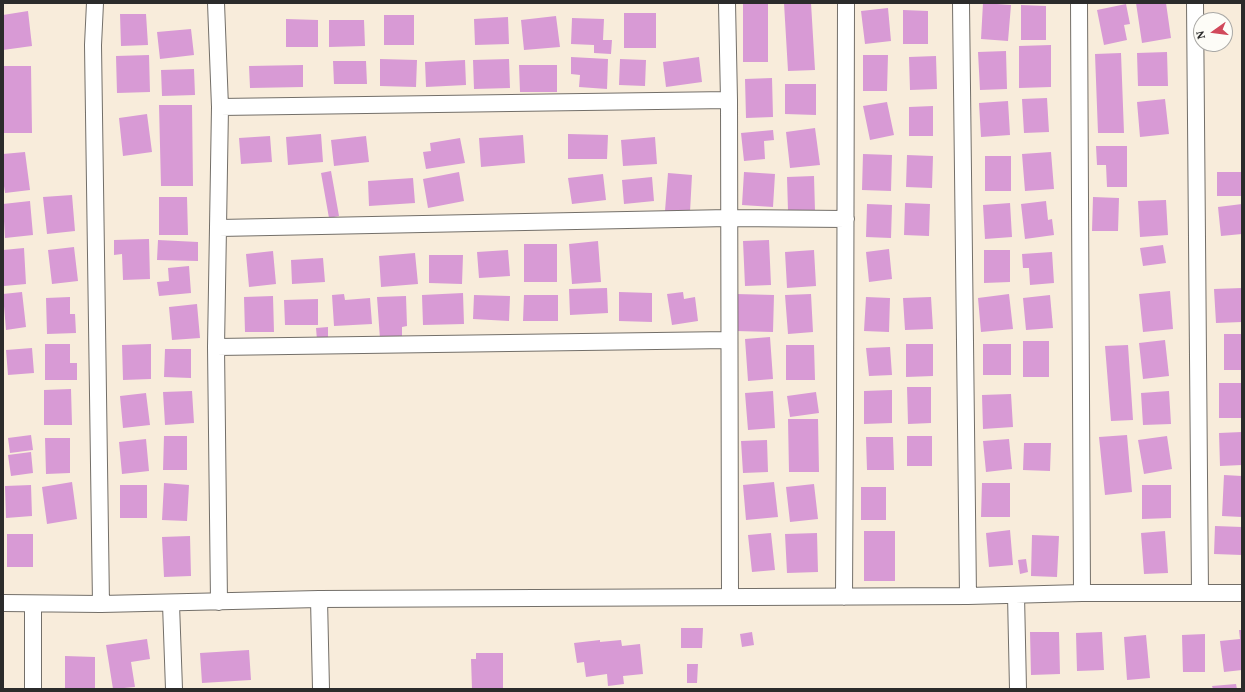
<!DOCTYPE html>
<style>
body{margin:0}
#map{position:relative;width:1245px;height:692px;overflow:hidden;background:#f8ecdb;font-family:Vollkorn,serif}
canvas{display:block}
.frame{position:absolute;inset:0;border:4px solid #2b2b2b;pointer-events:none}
.north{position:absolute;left:1193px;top:12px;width:40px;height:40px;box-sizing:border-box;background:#fdfcf7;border:1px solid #a9a8a5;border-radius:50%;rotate:256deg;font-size:11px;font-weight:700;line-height:16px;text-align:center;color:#2b2b2b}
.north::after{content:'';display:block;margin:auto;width:14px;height:18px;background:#d1495b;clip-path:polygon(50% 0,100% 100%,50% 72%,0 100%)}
</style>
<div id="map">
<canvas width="1245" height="692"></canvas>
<div class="frame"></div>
<div class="north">N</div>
</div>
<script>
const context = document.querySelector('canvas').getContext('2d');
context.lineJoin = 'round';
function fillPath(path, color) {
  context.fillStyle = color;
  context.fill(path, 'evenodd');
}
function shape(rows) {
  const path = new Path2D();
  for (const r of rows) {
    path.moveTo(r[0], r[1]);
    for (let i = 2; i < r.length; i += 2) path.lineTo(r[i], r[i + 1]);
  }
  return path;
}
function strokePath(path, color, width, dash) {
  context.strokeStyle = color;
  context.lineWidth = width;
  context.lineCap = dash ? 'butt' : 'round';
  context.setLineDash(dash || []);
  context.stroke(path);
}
fillPath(shape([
 [743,3,768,3,768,62,743,62],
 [784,3,811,3,815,70,788,71],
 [983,3,1011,5,1008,41,981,39],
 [1136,3,1166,3,1171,38,1142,43],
 [1126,4,1130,24,1124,25,1127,40,1104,45,1097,10],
 [1021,5,1046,6,1046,40,1021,40],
 [888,8,891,41,865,44,861,11],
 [903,10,928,11,928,44,903,44],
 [28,11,32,46,3,50,3,15],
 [624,13,656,13,656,48,624,48],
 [120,14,146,14,148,45,121,46],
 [384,15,414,15,414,45,384,45],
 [556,16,560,47,524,50,521,20],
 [508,17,509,44,475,45,474,19],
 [572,18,604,19,603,40,612,40,611,54,594,53,594,45,571,44],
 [286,19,318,20,318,47,286,47],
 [329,20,364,20,365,46,329,47],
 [191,29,194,55,160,59,157,32],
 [1051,45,1051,87,1019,88,1019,46],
 [1006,51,1007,89,980,90,978,52],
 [1167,52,1168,86,1138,86,1137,53],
 [1121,53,1124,133,1098,133,1095,54],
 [149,55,150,92,117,93,116,56],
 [863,55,888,55,887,91,863,91],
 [936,56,937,89,910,90,909,57],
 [571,57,608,59,607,89,579,87,580,75,571,74],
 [699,57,702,82,666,87,663,62],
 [380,59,417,60,416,87,380,86],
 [509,59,510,88,474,89,473,60],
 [620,59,646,60,645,86,619,85],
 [465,60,466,85,426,87,425,62],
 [333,61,366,61,367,84,334,84],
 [303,65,303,87,250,88,249,66],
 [519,65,557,65,557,92,520,92],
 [3,66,31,66,32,133,3,133],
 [194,69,195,95,162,96,161,70],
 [772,78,773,117,746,118,745,79],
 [785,84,816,84,816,115,785,114],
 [1047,98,1049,132,1024,133,1022,99],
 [1165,99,1169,134,1140,137,1137,102],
 [1008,101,1010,135,981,137,979,103],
 [887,102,894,135,870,140,863,106],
 [159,105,192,105,193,186,161,186],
 [933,106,933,136,909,136,909,107],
 [147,114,152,152,123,156,119,118],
 [815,128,820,165,790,168,786,132],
 [773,130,774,140,764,141,765,159,744,161,741,133],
 [321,134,323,162,288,165,286,137],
 [568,134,608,135,607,159,568,159],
 [523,135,525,163,481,167,479,138],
 [270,136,272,162,241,164,239,138],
 [366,136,369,162,334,166,331,140],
 [655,137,657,164,623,166,621,140],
 [460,138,465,163,426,169,423,152,431,151,430,143],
 [1096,146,1127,146,1127,187,1107,187,1106,165,1097,165],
 [25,152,30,190,5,193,3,179,3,154],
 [1051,152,1054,189,1025,191,1022,154],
 [863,154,892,155,891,191,862,190],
 [907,155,933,156,932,188,906,187],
 [985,156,1011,156,1011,191,985,191],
 [331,171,339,216,329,218,321,173],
 [459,172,464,201,428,208,423,179],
 [744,172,775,174,773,207,742,205],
 [1217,172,1242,172,1242,196,1217,196],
 [668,173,692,175,690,212,665,211],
 [603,174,606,200,572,204,568,178],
 [814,176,815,211,788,211,787,177],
 [652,177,654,201,624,204,622,180],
 [413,178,415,203,369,206,368,181],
 [72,195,75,231,47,234,43,197],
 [159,197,187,197,188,235,159,235],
 [1093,197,1119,198,1118,231,1092,231],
 [1166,200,1168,235,1140,237,1138,201],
 [30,201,33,235,5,238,3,204],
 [1046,201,1048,220,1052,219,1054,235,1025,239,1021,204],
 [905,203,930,204,929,236,904,235],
 [1010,203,1012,237,985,239,983,205],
 [867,204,892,205,891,238,866,237],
 [1242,204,1242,234,1221,236,1218,207],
 [149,239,150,279,123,280,122,254,114,255,114,240],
 [158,240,198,242,198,261,157,260],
 [769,240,771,285,745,286,743,241],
 [598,241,601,282,572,284,569,244],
 [524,244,557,244,557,282,524,282],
 [1163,245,1166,263,1143,266,1140,248],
 [74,247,78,281,52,284,48,250],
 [24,248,26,284,4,286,3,250],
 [889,249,892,279,869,282,866,252],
 [508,250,510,276,479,278,477,252],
 [814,250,816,286,787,288,785,252],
 [984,250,1010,250,1010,282,984,283],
 [273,251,276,284,249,287,246,254],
 [1052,252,1054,283,1030,285,1029,268,1023,268,1022,254],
 [415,253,418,284,381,287,379,256],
 [429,255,463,255,462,284,429,283],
 [323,258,325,282,292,284,291,260],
 [189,266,191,293,159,296,157,282,169,281,168,268],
 [607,288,608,313,570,315,569,289],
 [1242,288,1242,322,1216,323,1214,289],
 [1170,291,1173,329,1143,332,1139,294],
 [22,292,26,327,6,330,3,294],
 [619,292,652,293,652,322,619,321],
 [683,292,684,299,695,297,698,321,672,325,667,294],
 [463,293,464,324,423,325,422,295],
 [344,294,345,300,370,298,372,324,334,326,332,295],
 [736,294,774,295,773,332,736,331],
 [811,294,813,332,788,334,785,295],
 [1009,294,1013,329,981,332,978,298],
 [474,295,510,296,509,321,473,319],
 [524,295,558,295,558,321,523,321],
 [1050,295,1053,328,1026,330,1023,298],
 [273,296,274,332,245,332,244,297],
 [406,296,407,326,402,327,402,338,380,339,377,297],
 [70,297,70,314,75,314,76,333,47,334,46,298],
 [866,297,890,298,889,332,864,331],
 [931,297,933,329,905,330,903,298],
 [318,299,318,325,285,325,284,300],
 [197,304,200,338,172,340,169,307],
 [328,327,328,340,317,340,316,328],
 [1224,334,1242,334,1242,370,1224,370],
 [770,337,773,379,748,381,745,339],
 [1165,340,1169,376,1143,379,1139,343],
 [1023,341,1049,341,1049,377,1023,377],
 [45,344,70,344,70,363,77,363,77,380,45,380],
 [151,344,151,379,123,380,122,345],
 [906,344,933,344,933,376,906,377],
 [983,344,1011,344,1011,375,983,375],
 [786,345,814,345,815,380,786,380],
 [1128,345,1133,420,1111,421,1105,346],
 [890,347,892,375,869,376,866,348],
 [32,348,34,373,8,375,6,350],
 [165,349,191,349,191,378,164,377],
 [1219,383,1242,383,1242,418,1219,418],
 [907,387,931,387,931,423,908,424],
 [71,389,72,425,44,425,44,390],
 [892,390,892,423,864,424,864,391],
 [192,391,194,423,165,425,163,392],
 [773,391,775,428,748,430,745,393],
 [1169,391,1171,424,1143,425,1141,393],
 [816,392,819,413,790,417,787,396],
 [146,393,150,425,123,428,120,396],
 [1011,394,1013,427,983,429,982,395],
 [788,419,818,419,819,472,789,472],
 [1242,432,1242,465,1220,466,1219,433],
 [31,435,33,450,10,453,8,438],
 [1127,435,1132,492,1105,495,1099,437],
 [164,436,187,436,187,470,163,470],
 [907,436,932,436,932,466,907,466],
 [1167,436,1172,469,1144,474,1138,440],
 [866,437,893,437,894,470,867,470],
 [45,438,70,438,70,473,46,474],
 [146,439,149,471,122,474,119,442],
 [1009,439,1012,469,986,472,983,441],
 [767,440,768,472,743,473,741,441],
 [1024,443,1051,443,1050,471,1023,470],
 [31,452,33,473,11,476,8,455],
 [1224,475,1242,476,1242,517,1222,516],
 [72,482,77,519,47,524,42,487],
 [774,482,778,517,746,520,743,485],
 [164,483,189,485,187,521,162,520],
 [982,483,1010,483,1010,517,981,517],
 [814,484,818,519,790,522,786,487],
 [31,485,32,516,6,518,5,486],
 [120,485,147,485,147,518,120,518],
 [1142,485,1171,485,1171,518,1142,519],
 [861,487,886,487,886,520,861,520],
 [1215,526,1242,527,1242,555,1214,554],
 [1010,530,1013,565,989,567,986,533],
 [864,531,895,531,895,581,864,581],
 [1165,531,1168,573,1144,574,1141,533],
 [771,533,775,570,752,572,748,535],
 [817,533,818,572,787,573,785,534],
 [7,534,33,534,33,567,7,567],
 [1032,535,1059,536,1057,577,1031,576],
 [190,536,191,576,164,577,162,537],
 [1026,559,1028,572,1020,574,1018,560],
 [681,628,703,628,702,648,681,648],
 [1239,630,1242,630,1242,670,1224,672,1220,641,1240,639],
 [752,632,754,645,742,647,740,634],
 [1030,632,1059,632,1060,674,1031,675],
 [1102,632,1104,670,1077,671,1076,633],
 [1205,634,1205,672,1183,672,1182,635],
 [1146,635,1150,678,1127,680,1124,637],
 [147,639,150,659,131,662,135,687,113,689,106,645],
 [600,640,600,642,621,640,622,646,640,644,643,674,623,676,624,684,608,686,607,674,586,677,584,662,577,663,574,643],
 [249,650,251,680,202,683,200,653],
 [476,653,503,653,503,689,472,689,471,659,476,659],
 [65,656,95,657,95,689,65,689],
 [687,664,698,664,697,683,687,683],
 [1236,684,1237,689,1213,689,1212,686]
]), '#d89ad5');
const minor = shape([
 [95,3,93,45,101,604],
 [216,3,220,107,216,347,219,602],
 [727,3,729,100,730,597],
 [961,3,968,596],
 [1079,3,1082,593],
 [1195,3,1200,593],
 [220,107,729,100],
 [219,228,729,218,846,219],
 [216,347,729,340],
 [1016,595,1018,689],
 [844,597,845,414,846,3],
 [319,599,321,689],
 [3,603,101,604,319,599,968,596,1082,593,1242,593],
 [33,604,33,689],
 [171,604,174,689]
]);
strokePath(minor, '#736f69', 18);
strokePath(minor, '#fff', 16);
</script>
